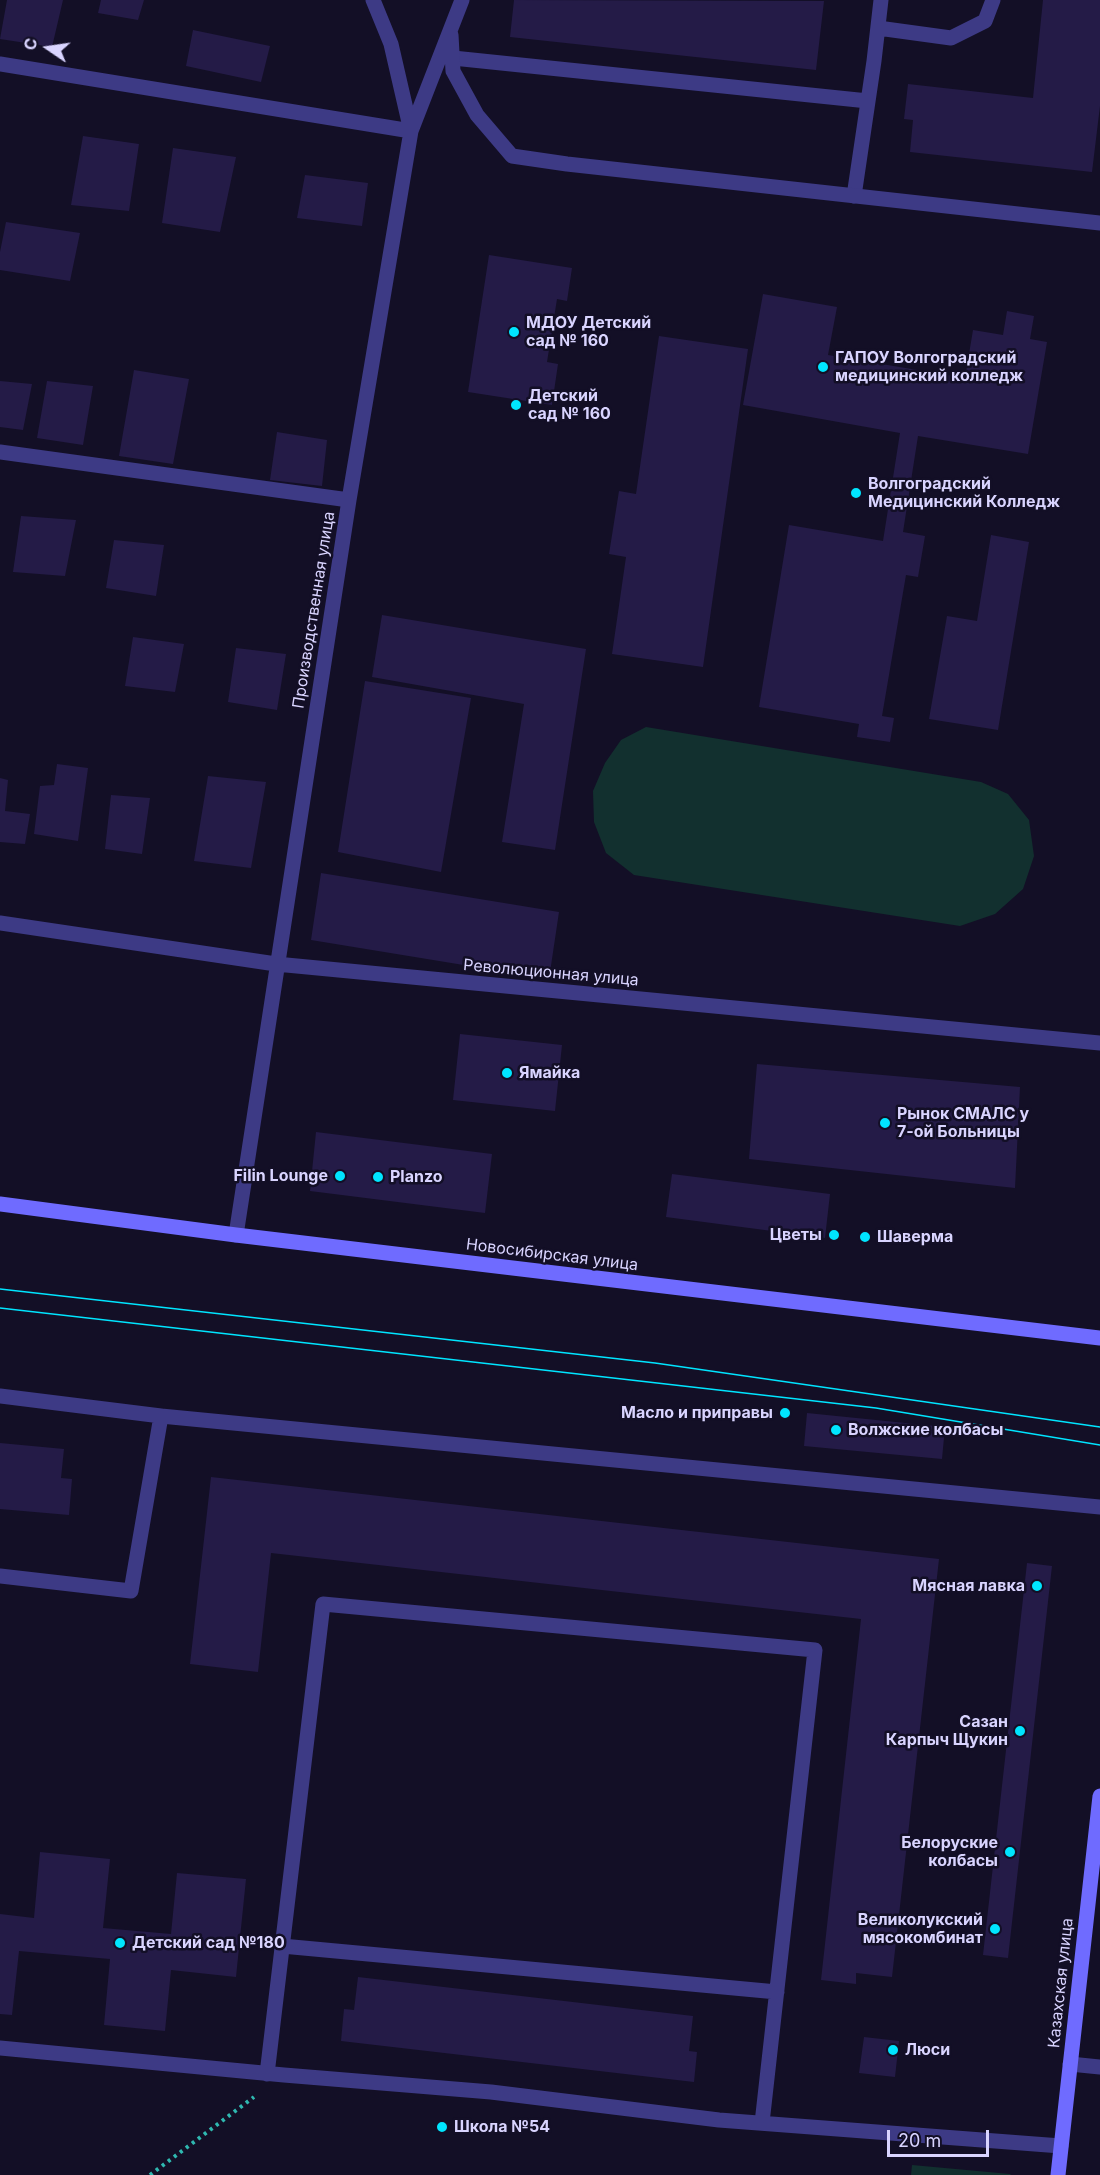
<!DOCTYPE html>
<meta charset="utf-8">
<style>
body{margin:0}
#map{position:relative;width:1100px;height:2175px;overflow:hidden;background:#130f26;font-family:Inter,sans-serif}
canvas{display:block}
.north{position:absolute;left:18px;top:18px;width:60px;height:60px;-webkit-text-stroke:4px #130f26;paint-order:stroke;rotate:283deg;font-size:16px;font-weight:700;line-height:24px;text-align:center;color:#d9d4ff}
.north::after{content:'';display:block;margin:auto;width:21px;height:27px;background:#d9d4ff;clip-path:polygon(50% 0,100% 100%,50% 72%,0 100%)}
.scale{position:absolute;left:887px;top:2130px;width:102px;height:27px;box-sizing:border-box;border:3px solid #d9d4ff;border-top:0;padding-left:8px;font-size:18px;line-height:21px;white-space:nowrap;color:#d9d4ff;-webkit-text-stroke:4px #130f26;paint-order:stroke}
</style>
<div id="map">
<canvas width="1100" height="2175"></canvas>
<div class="north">С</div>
<div class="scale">20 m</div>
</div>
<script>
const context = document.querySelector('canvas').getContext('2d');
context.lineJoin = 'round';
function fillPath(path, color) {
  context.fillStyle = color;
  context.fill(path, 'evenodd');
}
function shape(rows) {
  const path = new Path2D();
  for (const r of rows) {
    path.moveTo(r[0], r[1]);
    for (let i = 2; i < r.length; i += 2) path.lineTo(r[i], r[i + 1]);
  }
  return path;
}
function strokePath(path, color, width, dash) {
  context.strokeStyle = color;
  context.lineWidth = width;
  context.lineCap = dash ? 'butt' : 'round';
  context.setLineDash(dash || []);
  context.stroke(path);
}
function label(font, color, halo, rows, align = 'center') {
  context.font = font + ' Inter,sans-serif';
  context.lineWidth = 5;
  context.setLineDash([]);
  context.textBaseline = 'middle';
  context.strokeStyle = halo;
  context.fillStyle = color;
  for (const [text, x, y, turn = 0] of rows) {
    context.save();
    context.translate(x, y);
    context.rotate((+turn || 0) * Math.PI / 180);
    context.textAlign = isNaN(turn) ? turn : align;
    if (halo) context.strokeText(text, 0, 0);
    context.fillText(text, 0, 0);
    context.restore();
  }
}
fillPath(shape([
 [646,727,981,782,1008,794,1029,820,1034,856,1023,889,995,914,960,926,634,875,606,853,594,822,593,791,605,763,621,740],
 [912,2165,1010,2174,1011,2175,911,2175]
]), '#12302f');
fillPath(shape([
 [7,0,63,0,52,47,0,39],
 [101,0,144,0,138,20,98,13],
 [514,0,824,1,816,70,510,37],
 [1043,0,1100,0,1100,106,1092,172,910,152,913,120,904,119,908,84,1033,98],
 [193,30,270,46,261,82,186,66],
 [83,136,139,144,129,211,71,205],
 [173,148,236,157,220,232,162,223],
 [305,175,368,183,362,226,297,218],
 [6,222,80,233,70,281,0,270,0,252],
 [489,255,572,268,567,301,557,299,547,362,558,364,552,405,468,392],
 [763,294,837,307,828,355,965,378,973,330,1003,335,1007,311,1034,316,1030,339,1047,342,1028,454,918,436,903,532,925,536,918,577,906,575,882,716,894,718,890,742,857,737,859,724,759,707,789,525,883,541,900,433,743,405],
 [659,336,748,349,703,667,612,654,626,557,609,554,619,491,636,494],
 [134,370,189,379,173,464,119,456],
 [0,381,32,384,23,430,0,427],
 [47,381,93,386,83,445,37,438],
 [277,432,327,440,322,486,270,480],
 [21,516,76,520,65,576,13,572],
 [991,535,1029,542,998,730,929,719,947,616,977,621],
 [114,540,164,545,156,596,106,588],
 [382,615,586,649,555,850,502,842,524,704,372,677],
 [133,637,184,644,175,692,125,686],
 [236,648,286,654,277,710,228,702],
 [365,681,471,698,441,872,338,852],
 [57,764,88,768,78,841,34,834,40,786,54,785],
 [208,776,266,782,251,868,194,861],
 [0,778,8,780,5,811,30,814,25,844,0,842],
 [111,795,150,798,142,854,105,849],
 [321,873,559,912,549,979,311,940],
 [460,1034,562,1045,555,1111,453,1100],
 [757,1064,1020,1087,1015,1188,749,1159],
 [316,1132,492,1154,485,1213,310,1191],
 [672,1174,830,1194,825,1238,666,1217],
 [807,1413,945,1427,942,1459,804,1446],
 [0,1443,64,1449,61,1478,72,1479,69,1515,0,1509],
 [211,1477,939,1559,892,1977,856,1973,856,1984,821,1980,861,1619,271,1553,258,1672,190,1664],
 [1027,1563,1052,1566,1008,1958,983,1955],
 [40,1852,110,1859,103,1928,171,1934,177,1873,246,1879,236,1977,171,1970,165,2031,104,2025,110,1959,19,1951,12,2015,0,2014,0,1914,34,1918],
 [358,1977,693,2016,689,2051,697,2052,694,2082,341,2041,344,2009,354,2010],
 [864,2037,899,2041,895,2077,859,2073]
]), '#241b47');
strokePath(shape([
 [150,2175,254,2097]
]), '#2fb8b0', 4, [3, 4.5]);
strokePath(shape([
 [878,28,951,38,985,21,993,0],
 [453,58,868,101],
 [854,196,874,61,881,0],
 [0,1396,161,1416,1100,1507],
 [0,1576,131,1591,161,1416],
 [282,1946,777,1992],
 [0,2048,284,2075,491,2092,719,2120,1061,2146],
 [1070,2064,1100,2067],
 [267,2074,323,1604,815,1650,762,2123]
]), '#3d3a85', 15);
strokePath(shape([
 [451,35,453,71,477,115,512,156,567,164,1100,223],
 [0,64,411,131,391,44,373,0],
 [0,452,349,500],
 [0,923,276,964,1100,1043],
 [236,1235,349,500,411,131,462,0]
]), '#3d3a85', 15);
strokePath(shape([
 [0,1204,236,1235,1100,1338],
 [1058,2175,1100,1796]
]), '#6f6bff', 15);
strokePath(shape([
 [0,1289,655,1363,1100,1427],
 [0,1308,876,1408,1100,1445]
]), '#00e5ff', 1.5);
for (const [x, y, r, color] of [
 [514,332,6,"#00e5ff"],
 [823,367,6,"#00e5ff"],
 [516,405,6,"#00e5ff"],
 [856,493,6,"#00e5ff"],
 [507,1073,6,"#00e5ff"],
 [885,1123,6,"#00e5ff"],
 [340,1176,6,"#00e5ff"],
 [378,1177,6,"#00e5ff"],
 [834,1235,6,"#00e5ff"],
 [865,1237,6,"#00e5ff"],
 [785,1413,6,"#00e5ff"],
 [836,1430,6,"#00e5ff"],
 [1037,1586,6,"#00e5ff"],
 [1020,1731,6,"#00e5ff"],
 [1010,1852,6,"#00e5ff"],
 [995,1929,6,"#00e5ff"],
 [120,1943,6,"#00e5ff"],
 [893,2050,6,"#00e5ff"],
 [442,2127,6,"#00e5ff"]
]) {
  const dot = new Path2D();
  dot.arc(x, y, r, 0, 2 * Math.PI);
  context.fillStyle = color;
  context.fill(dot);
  strokePath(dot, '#130f26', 2);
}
label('bold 16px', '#d9d4ff', '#130f26', [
 ["МДОУ Детский",526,323],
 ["сад № 160",526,341],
 ["ГАПОУ Волгоградский",835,358],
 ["медицинский колледж",835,376],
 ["Детский",528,396],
 ["сад № 160",528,414],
 ["Волгоградский",868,484],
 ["Медицинский Колледж",868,502],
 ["Ямайка",519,1073],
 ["Рынок СМАЛС у",897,1114],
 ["7-ой Больницы",897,1132],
 ["Filin Lounge",328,1176,"right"],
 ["Planzo",390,1177],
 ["Цветы",822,1235,"right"],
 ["Шаверма",877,1237],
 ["Масло и приправы",773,1413,"right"],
 ["Волжские колбасы",848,1430],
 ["Мясная лавка",1025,1586,"right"],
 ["Сазан",1008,1722,"right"],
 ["Карпыч Щукин",1008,1740,"right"],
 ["Белоруские",998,1843,"right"],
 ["колбасы",998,1861,"right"],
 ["Великолукский",983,1920,"right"],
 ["мясокомбинат",983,1938,"right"],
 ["Детский сад №180",132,1943],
 ["Люси",905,2050],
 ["Школа №54",454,2127]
], 'left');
label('16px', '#d9d4ff', '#130f26', [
 ["Производственная улица",314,610,-81],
 ["Революционная улица",551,973,5],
 ["Новосибирская улица",552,1255,7],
 ["Казахская улица",1061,1983,-84]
]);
</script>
